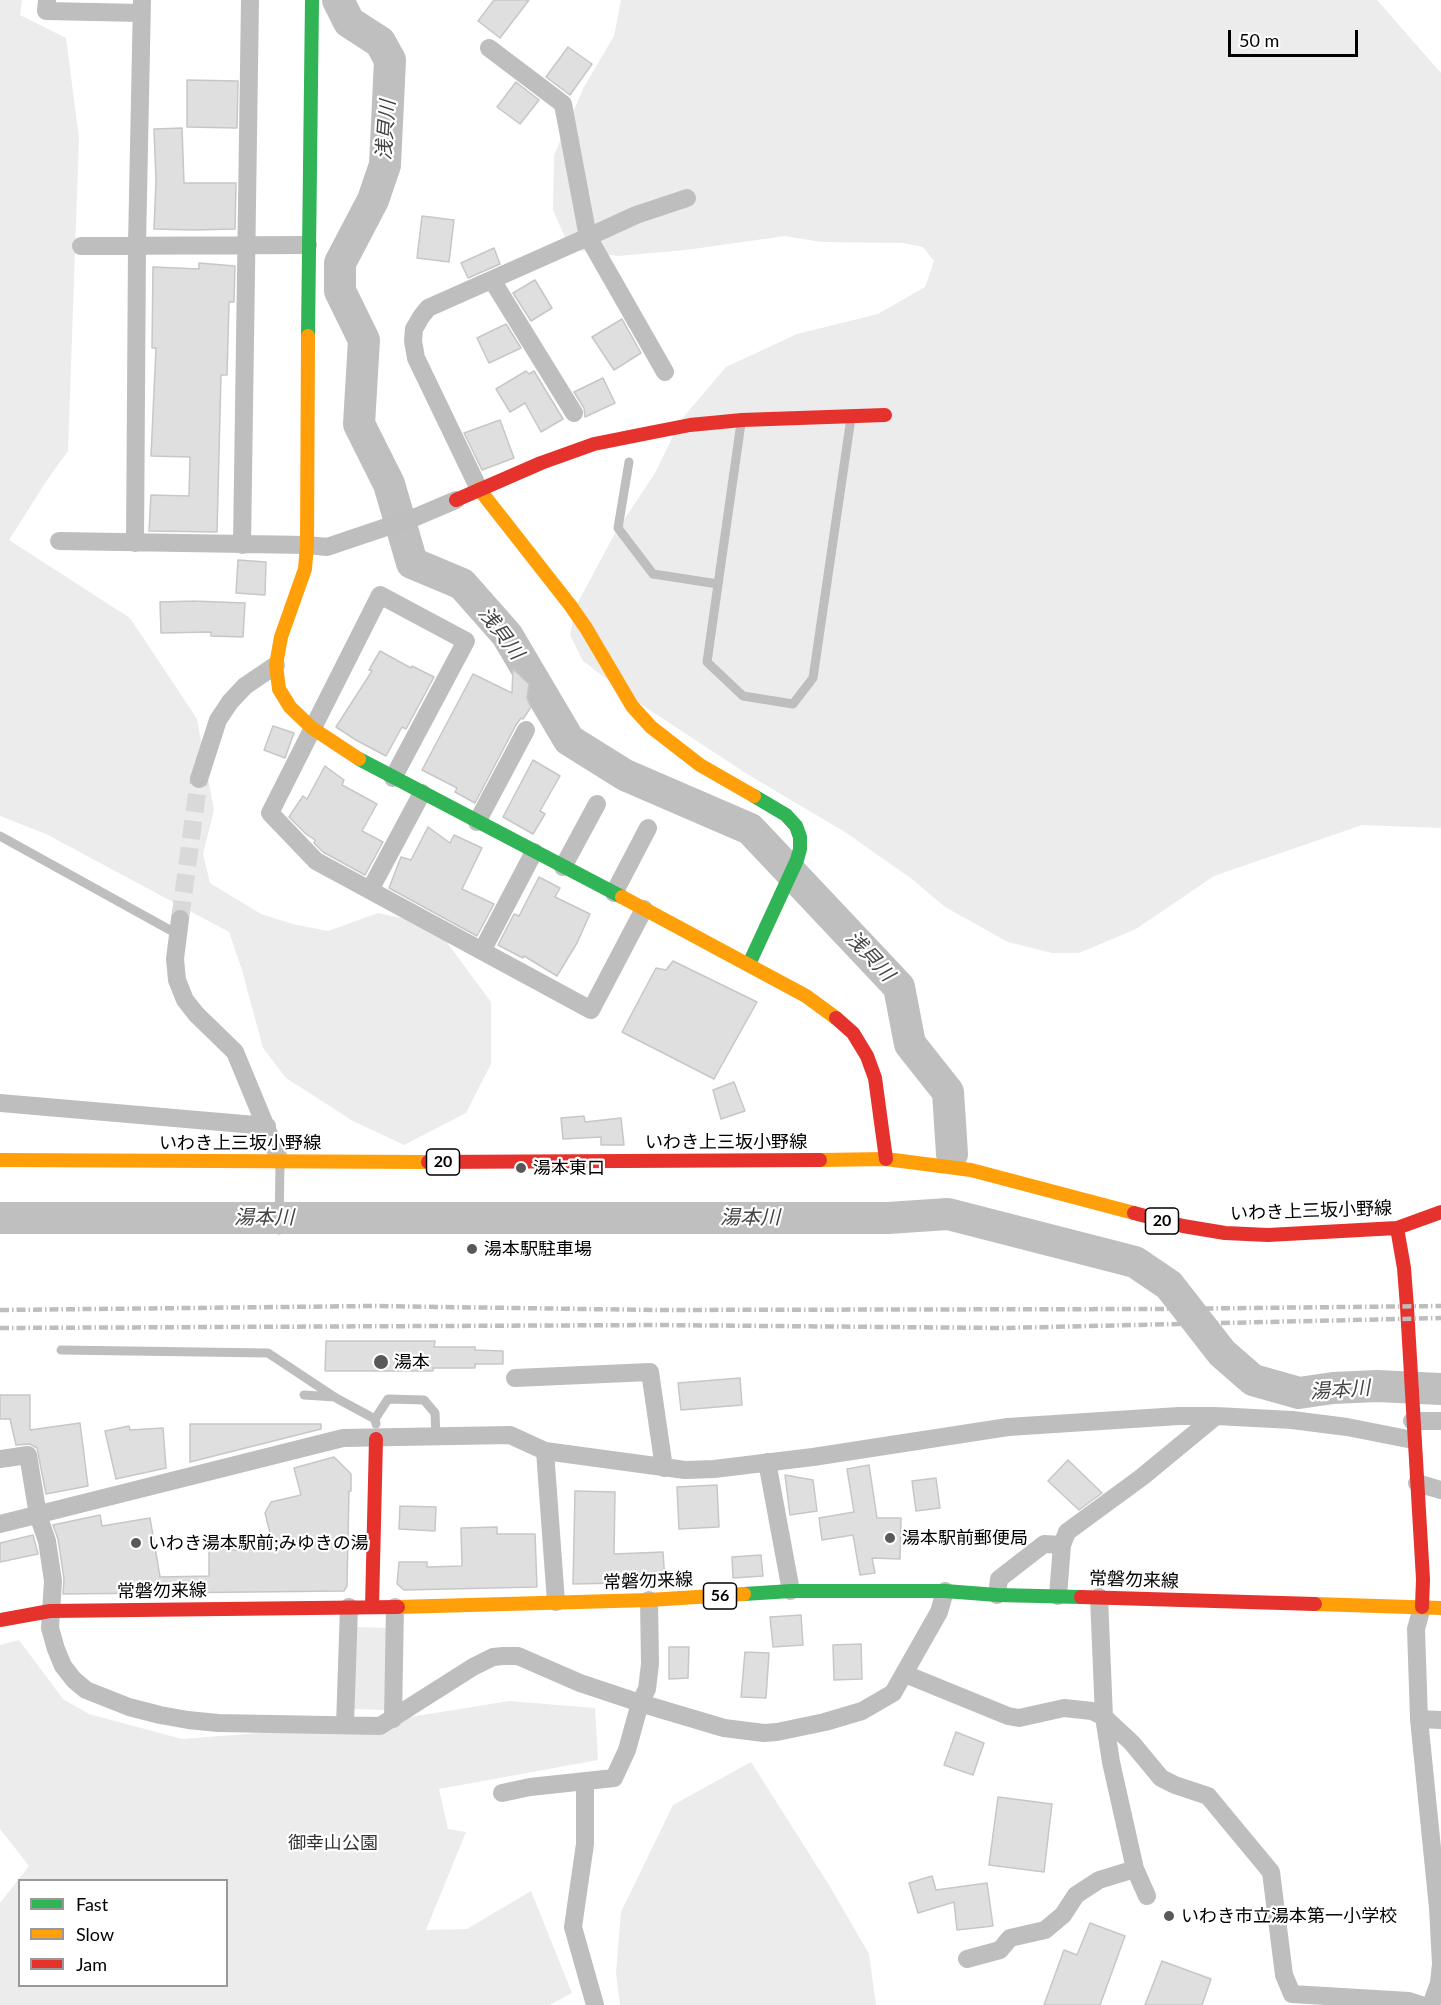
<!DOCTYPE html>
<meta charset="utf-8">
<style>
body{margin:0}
#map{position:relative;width:1441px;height:2005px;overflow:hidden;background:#fff;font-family:Lato,sans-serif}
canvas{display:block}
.legend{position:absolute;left:18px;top:1879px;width:210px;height:108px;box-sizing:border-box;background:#fff;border:2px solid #999;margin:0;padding:8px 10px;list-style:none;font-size:18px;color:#000}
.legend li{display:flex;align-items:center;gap:12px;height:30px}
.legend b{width:30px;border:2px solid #999}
.scale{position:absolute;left:1228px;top:30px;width:130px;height:27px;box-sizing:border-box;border:3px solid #000;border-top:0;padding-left:8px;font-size:18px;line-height:21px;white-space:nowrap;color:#000;-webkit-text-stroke:4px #fff;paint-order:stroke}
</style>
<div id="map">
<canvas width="1441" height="2005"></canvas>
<ul class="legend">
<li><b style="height:8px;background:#30b455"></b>Fast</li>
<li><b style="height:8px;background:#ff9f0a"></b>Slow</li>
<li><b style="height:8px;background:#e5322d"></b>Jam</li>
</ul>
<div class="scale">50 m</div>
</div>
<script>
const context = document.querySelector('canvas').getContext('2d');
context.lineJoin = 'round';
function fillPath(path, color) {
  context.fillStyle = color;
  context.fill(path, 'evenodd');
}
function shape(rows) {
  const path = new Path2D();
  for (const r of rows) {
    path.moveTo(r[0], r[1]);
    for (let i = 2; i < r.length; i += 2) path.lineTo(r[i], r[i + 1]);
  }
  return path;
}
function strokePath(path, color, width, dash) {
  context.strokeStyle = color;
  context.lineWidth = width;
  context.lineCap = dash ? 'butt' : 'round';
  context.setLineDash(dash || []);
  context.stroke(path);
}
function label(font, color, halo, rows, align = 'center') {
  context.font = font + ' Lato,"Noto Sans JP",sans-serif';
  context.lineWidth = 4.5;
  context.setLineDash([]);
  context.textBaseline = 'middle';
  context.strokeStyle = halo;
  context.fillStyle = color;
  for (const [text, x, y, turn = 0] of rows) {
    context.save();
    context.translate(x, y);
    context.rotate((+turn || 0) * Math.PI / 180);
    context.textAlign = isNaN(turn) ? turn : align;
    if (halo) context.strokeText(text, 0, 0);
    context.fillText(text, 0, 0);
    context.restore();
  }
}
fillPath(shape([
 [0,0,22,0,20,15,66,38,79,138,68,451,47,480,9,540,130,618,197,719,214,810,203,854,210,883,261,914,293,924,328,931,378,913,434,925,491,1002,491,1064,466,1113,404,1145,353,1121,286,1078,263,1048,242,970,229,932,46,834,0,816],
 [621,0,1377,0,1441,73,1441,828,1362,825,1214,876,1136,929,1079,953,1052,953,1008,942,945,907,912,879,845,832,747,774,636,701,583,661,570,635,576,606,614,535,655,473,681,420,726,367,797,334,878,314,925,287,934,261,923,247,903,243,821,242,785,236,686,250,618,256,570,249,553,210,554,155,584,87,614,36],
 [357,1627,388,1628,385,1710,354,1709],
 [19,1640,63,1699,89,1714,182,1739,361,1725,509,1701,595,1708,598,1760,439,1789,448,1829,466,1832,426,1930,467,1929,531,1891,572,1993,550,2005,0,2005,0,1903,29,1866,0,1829,0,1645],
 [20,1880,226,1880,226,1986,20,1986],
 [751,1762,829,1885,869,1954,876,2005,620,2005,616,1973,621,1912,673,1805]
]), '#ececec');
strokePath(shape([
 [338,0,349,22,380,42,390,60,385,165,373,200,340,263,340,291,364,340,359,424,389,484,412,563,462,584,507,635,569,740,625,775,750,829,899,987,910,1044,948,1092,952,1154],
 [0,1218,888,1218,948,1214,1135,1262,1169,1285,1222,1353,1253,1380,1299,1393,1333,1388,1377,1386,1441,1389]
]), '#bfbfbf', 32);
const building = shape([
 [494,0,529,0,500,38,478,21,494,0],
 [568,47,592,64,570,95,546,77,568,47],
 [187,80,238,81,237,128,187,127,187,80],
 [516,82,539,100,520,124,497,107,516,82],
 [182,128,184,183,236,183,235,229,193,230,154,229,156,181,154,129,182,128],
 [422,216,454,220,449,262,417,258,422,216],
 [494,248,500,264,468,278,461,263,494,248],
 [199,263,235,266,234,302,229,302,227,375,221,375,217,532,149,531,151,495,189,496,190,457,151,456,156,348,152,348,153,267,199,269,199,263],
 [535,280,552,308,531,321,513,293,535,280],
 [622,319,641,353,614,370,592,337,622,319],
 [506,324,521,348,489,363,477,338,506,324],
 [526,371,529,374,534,371,563,419,541,432,525,403,510,412,496,389,526,371],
 [603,378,615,403,585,417,584,408,574,392,603,378],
 [500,420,514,458,482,470,464,433,500,420],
 [238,560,266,562,265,595,236,593,238,560],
 [193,601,245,603,243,637,211,636,211,632,161,633,160,602,193,601],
 [380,651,411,668,412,666,434,677,406,729,402,727,386,756,356,740,336,727,372,671,369,670,380,651],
 [513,669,529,684,527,698,531,707,523,719,521,718,516,725,475,803,455,792,457,788,422,770,473,674,512,693,513,669],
 [273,726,294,733,285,758,264,750,273,726],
 [533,760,560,776,540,811,545,814,533,834,503,817,533,760],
 [325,766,344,780,342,785,377,804,362,831,383,842,365,875,323,852,314,843,315,840,306,834,289,817,303,796,307,799,325,766],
 [428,827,450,843,454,835,482,848,462,889,494,904,477,936,389,888,401,857,411,860,428,827],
 [539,877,560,888,555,897,590,914,577,943,557,976,524,956,523,958,498,945,514,914,519,916,539,877],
 [673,961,757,1002,714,1079,622,1032,656,968,666,970,673,961],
 [734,1082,745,1111,721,1119,713,1090,734,1082],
 [584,1116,585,1122,621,1118,624,1145,601,1145,601,1137,563,1139,561,1118,584,1116],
 [326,1341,435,1341,434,1347,475,1347,475,1350,503,1351,503,1364,475,1364,475,1368,433,1368,433,1371,325,1371,326,1341],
 [740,1378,742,1405,681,1410,678,1383,740,1378],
 [0,1395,30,1395,30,1430,80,1423,88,1486,46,1494,37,1448,30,1444,16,1445,10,1419,0,1419,0,1395],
 [190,1424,321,1424,321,1429,190,1462,190,1424],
 [129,1426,130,1430,163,1428,166,1468,116,1479,105,1431,129,1426],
 [334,1457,351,1474,351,1491,349,1491,347,1586,344,1591,63,1594,64,1579,58,1539,53,1525,100,1515,102,1526,150,1518,160,1577,209,1576,209,1548,231,1547,231,1550,274,1549,265,1513,271,1502,301,1495,294,1468,334,1457],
 [1068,1460,1102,1493,1079,1510,1048,1481,1068,1460],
 [869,1465,877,1518,901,1518,900,1559,872,1558,875,1573,860,1575,853,1535,822,1540,819,1518,854,1512,847,1469,869,1465],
 [785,1475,813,1480,817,1511,790,1515,785,1475],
 [936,1478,940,1508,916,1511,912,1481,936,1478],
 [717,1485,719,1527,679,1529,677,1487,717,1485],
 [575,1491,615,1492,614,1554,663,1552,665,1582,573,1584,575,1491],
 [400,1506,436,1507,435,1531,399,1529,400,1506],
 [497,1527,497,1534,535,1534,537,1587,404,1590,397,1584,399,1562,427,1562,427,1567,462,1566,461,1528,497,1527],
 [33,1535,38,1554,0,1562,0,1543,33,1535],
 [761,1555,763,1576,733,1578,732,1557,761,1555],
 [801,1615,803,1645,773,1647,770,1617,801,1615],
 [861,1644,862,1679,834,1680,833,1645,861,1644],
 [669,1647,689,1647,688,1678,669,1679,669,1647],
 [745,1652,769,1653,766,1698,741,1697,745,1652],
 [956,1732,984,1743,973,1775,944,1765,956,1732],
 [998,1797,1052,1804,1044,1872,989,1865,998,1797],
 [932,1876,936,1890,987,1883,993,1926,957,1930,954,1902,918,1913,909,1883,932,1876],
 [1090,1923,1125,1936,1100,2005,1044,2005,1064,1950,1077,1955,1090,1923],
 [1162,1961,1211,1979,1202,2005,1145,2005,1162,1961]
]);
fillPath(building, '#dfdfdf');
strokePath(building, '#c7c7c7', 1.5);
strokePath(shape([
 [180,919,199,779]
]), '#d9d9d9', 18, [18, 9]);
strokePath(shape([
 [741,423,707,662,743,696,793,704,813,678,851,418],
 [629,462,618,528,653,574,718,584],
 [0,836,179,935],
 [279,1230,280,1163],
 [61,1350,268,1353,336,1398,375,1419],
 [304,1395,335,1397],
 [376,1424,375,1419,388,1399,424,1400,435,1413,436,1437]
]), '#bebebe', 9);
strokePath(shape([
 [47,0,46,11,141,13],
 [489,48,563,104,588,237,665,372],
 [81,246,308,245],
 [492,280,574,413],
 [479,489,416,358,413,341,414,329,421,317,428,308,588,237,636,215,687,198],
 [59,541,307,545,327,547,416,517,456,500],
 [135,543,137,245,142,0],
 [242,545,250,0],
 [393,778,466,641,380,595,270,813,316,861,591,1010,644,909],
 [199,779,218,720,230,702,245,686,276,665],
 [477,822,526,730],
 [563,867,597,804],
 [370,890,422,793],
 [614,893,648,828],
 [180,919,175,959,177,980,185,1000,196,1014,235,1052,280,1161],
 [482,951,534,852],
 [0,1103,267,1126],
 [515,1378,650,1372,664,1468],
 [1412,1421,1441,1421],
 [545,1451,556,1602],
 [0,1459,28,1455,38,1515,47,1541,53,1581,50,1628,56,1649,63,1666,74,1680,86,1690,129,1707,160,1715,188,1720,218,1723,380,1726,473,1667,493,1657,503,1656,518,1656,580,1683,640,1703,724,1728,764,1733,777,1732,825,1722,862,1711,893,1693,939,1612,945,1591],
 [767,1462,791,1591],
 [1417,1483,1441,1490],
 [0,1524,343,1438,510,1435,545,1451,685,1470,714,1469,813,1457,1008,1427,1179,1416,1216,1416,1292,1420,1347,1427,1413,1440],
 [997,1595,999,1579,1044,1544,1062,1545],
 [1058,1596,1062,1545,1067,1532,1142,1477,1216,1416],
 [1099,1597,1104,1717,1111,1762,1135,1869,1147,1896],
 [1422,1607,1416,1629,1419,1719,1438,1908,1441,1964,1439,1983,1431,2005],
 [905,1674,1008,1716,1019,1718,1064,1708,1092,1711,1104,1717,1132,1743,1161,1778,1175,1785,1208,1796,1271,1872,1284,1975,1292,1994,1409,2001,1421,2005],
 [393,1719,395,1607],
 [1419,1719,1441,1720],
 [345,1725,349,1607],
 [585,1782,585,1844,573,1927,595,2005],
 [502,1793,530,1787,614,1778,627,1750,640,1703,647,1689,650,1664,649,1600],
 [967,1959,1000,1950,1010,1938,1045,1930,1063,1915,1076,1895,1099,1880,1135,1869]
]), '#bebebe', 18);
strokePath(shape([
 [308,336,312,0],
 [359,759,622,897],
 [749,964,797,860,800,849,800,837,796,826,786,815,754,796],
 [744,1594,791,1591,945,1591,997,1595,1081,1597]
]), '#30b455', 14);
strokePath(shape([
 [308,336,307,545,305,569,281,637,276,665,279,689,290,707,312,728,359,759],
 [479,489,570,605,586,628,632,706,651,727,700,765,754,796],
 [622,897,806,996,836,1018],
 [0,1160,428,1162],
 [820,1160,886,1159,971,1170,1134,1213],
 [1315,1604,1441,1608],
 [398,1607,649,1600,744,1594]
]), '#ff9f0a', 14);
strokePath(shape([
 [456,500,541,463,594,444,649,433,690,425,742,420,885,415],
 [836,1018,853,1033,867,1056,875,1078,886,1159],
 [428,1162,820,1160],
 [1134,1213,1183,1226,1225,1233,1268,1235,1397,1228,1441,1212],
 [1397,1228,1404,1268,1407,1307,1423,1579,1422,1607],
 [1081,1597,1315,1604],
 [372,1607,376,1439],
 [0,1620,50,1611,398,1607]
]), '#e5322d', 14);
strokePath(shape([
 [0,1310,373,1306,655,1310,1155,1309,1441,1306],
 [0,1328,655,1325,1002,1328,1441,1318]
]), '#bebebe', 4.5, [9, 3, 1.5, 3]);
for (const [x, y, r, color] of [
 [521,1168,6,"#595959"],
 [472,1249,6,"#595959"],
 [381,1362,8,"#595959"],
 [890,1538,6,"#595959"],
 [136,1543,6,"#595959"],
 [1169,1916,6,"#595959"]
]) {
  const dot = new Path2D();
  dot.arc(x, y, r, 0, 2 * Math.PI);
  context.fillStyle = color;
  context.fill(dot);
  strokePath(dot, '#fff', 2);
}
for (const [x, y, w] of [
 [443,1162,33],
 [1162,1221,33],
 [720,1596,33]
]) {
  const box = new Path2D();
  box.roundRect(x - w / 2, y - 13, w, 26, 4.5);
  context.fillStyle = '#fff';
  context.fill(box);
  strokePath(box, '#000', 1.5);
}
label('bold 16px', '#000', null, [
 ["20",443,1162],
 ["20",1162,1221],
 ["56",720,1596]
]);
label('18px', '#000', '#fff', [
 ["いわき上三坂小野線",726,1142],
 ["いわき上三坂小野線",240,1143],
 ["いわき上三坂小野線",1311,1211,-2],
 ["常磐勿来線",1134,1580,2],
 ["常磐勿来線",648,1581,-2],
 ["常磐勿来線",162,1591,-1]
]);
label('18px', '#000', '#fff', [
 ["湯本東口",533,1168],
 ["湯本駅駐車場",484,1249],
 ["湯本",394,1362],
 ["湯本駅前郵便局",902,1538],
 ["いわき湯本駅前;みゆきの湯",148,1543],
 ["いわき市立湯本第一小学校",1181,1916]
], 'left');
label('18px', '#333', '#fff', [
 ["御幸山公園",333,1843]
]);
label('italic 20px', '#444', '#fff', [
 ["浅貝川",386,130,-86],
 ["浅貝川",501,633,53],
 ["浅貝川",870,956,47],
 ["湯本川",264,1218],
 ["湯本川",750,1218],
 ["湯本川",1340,1390,-4]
]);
</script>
